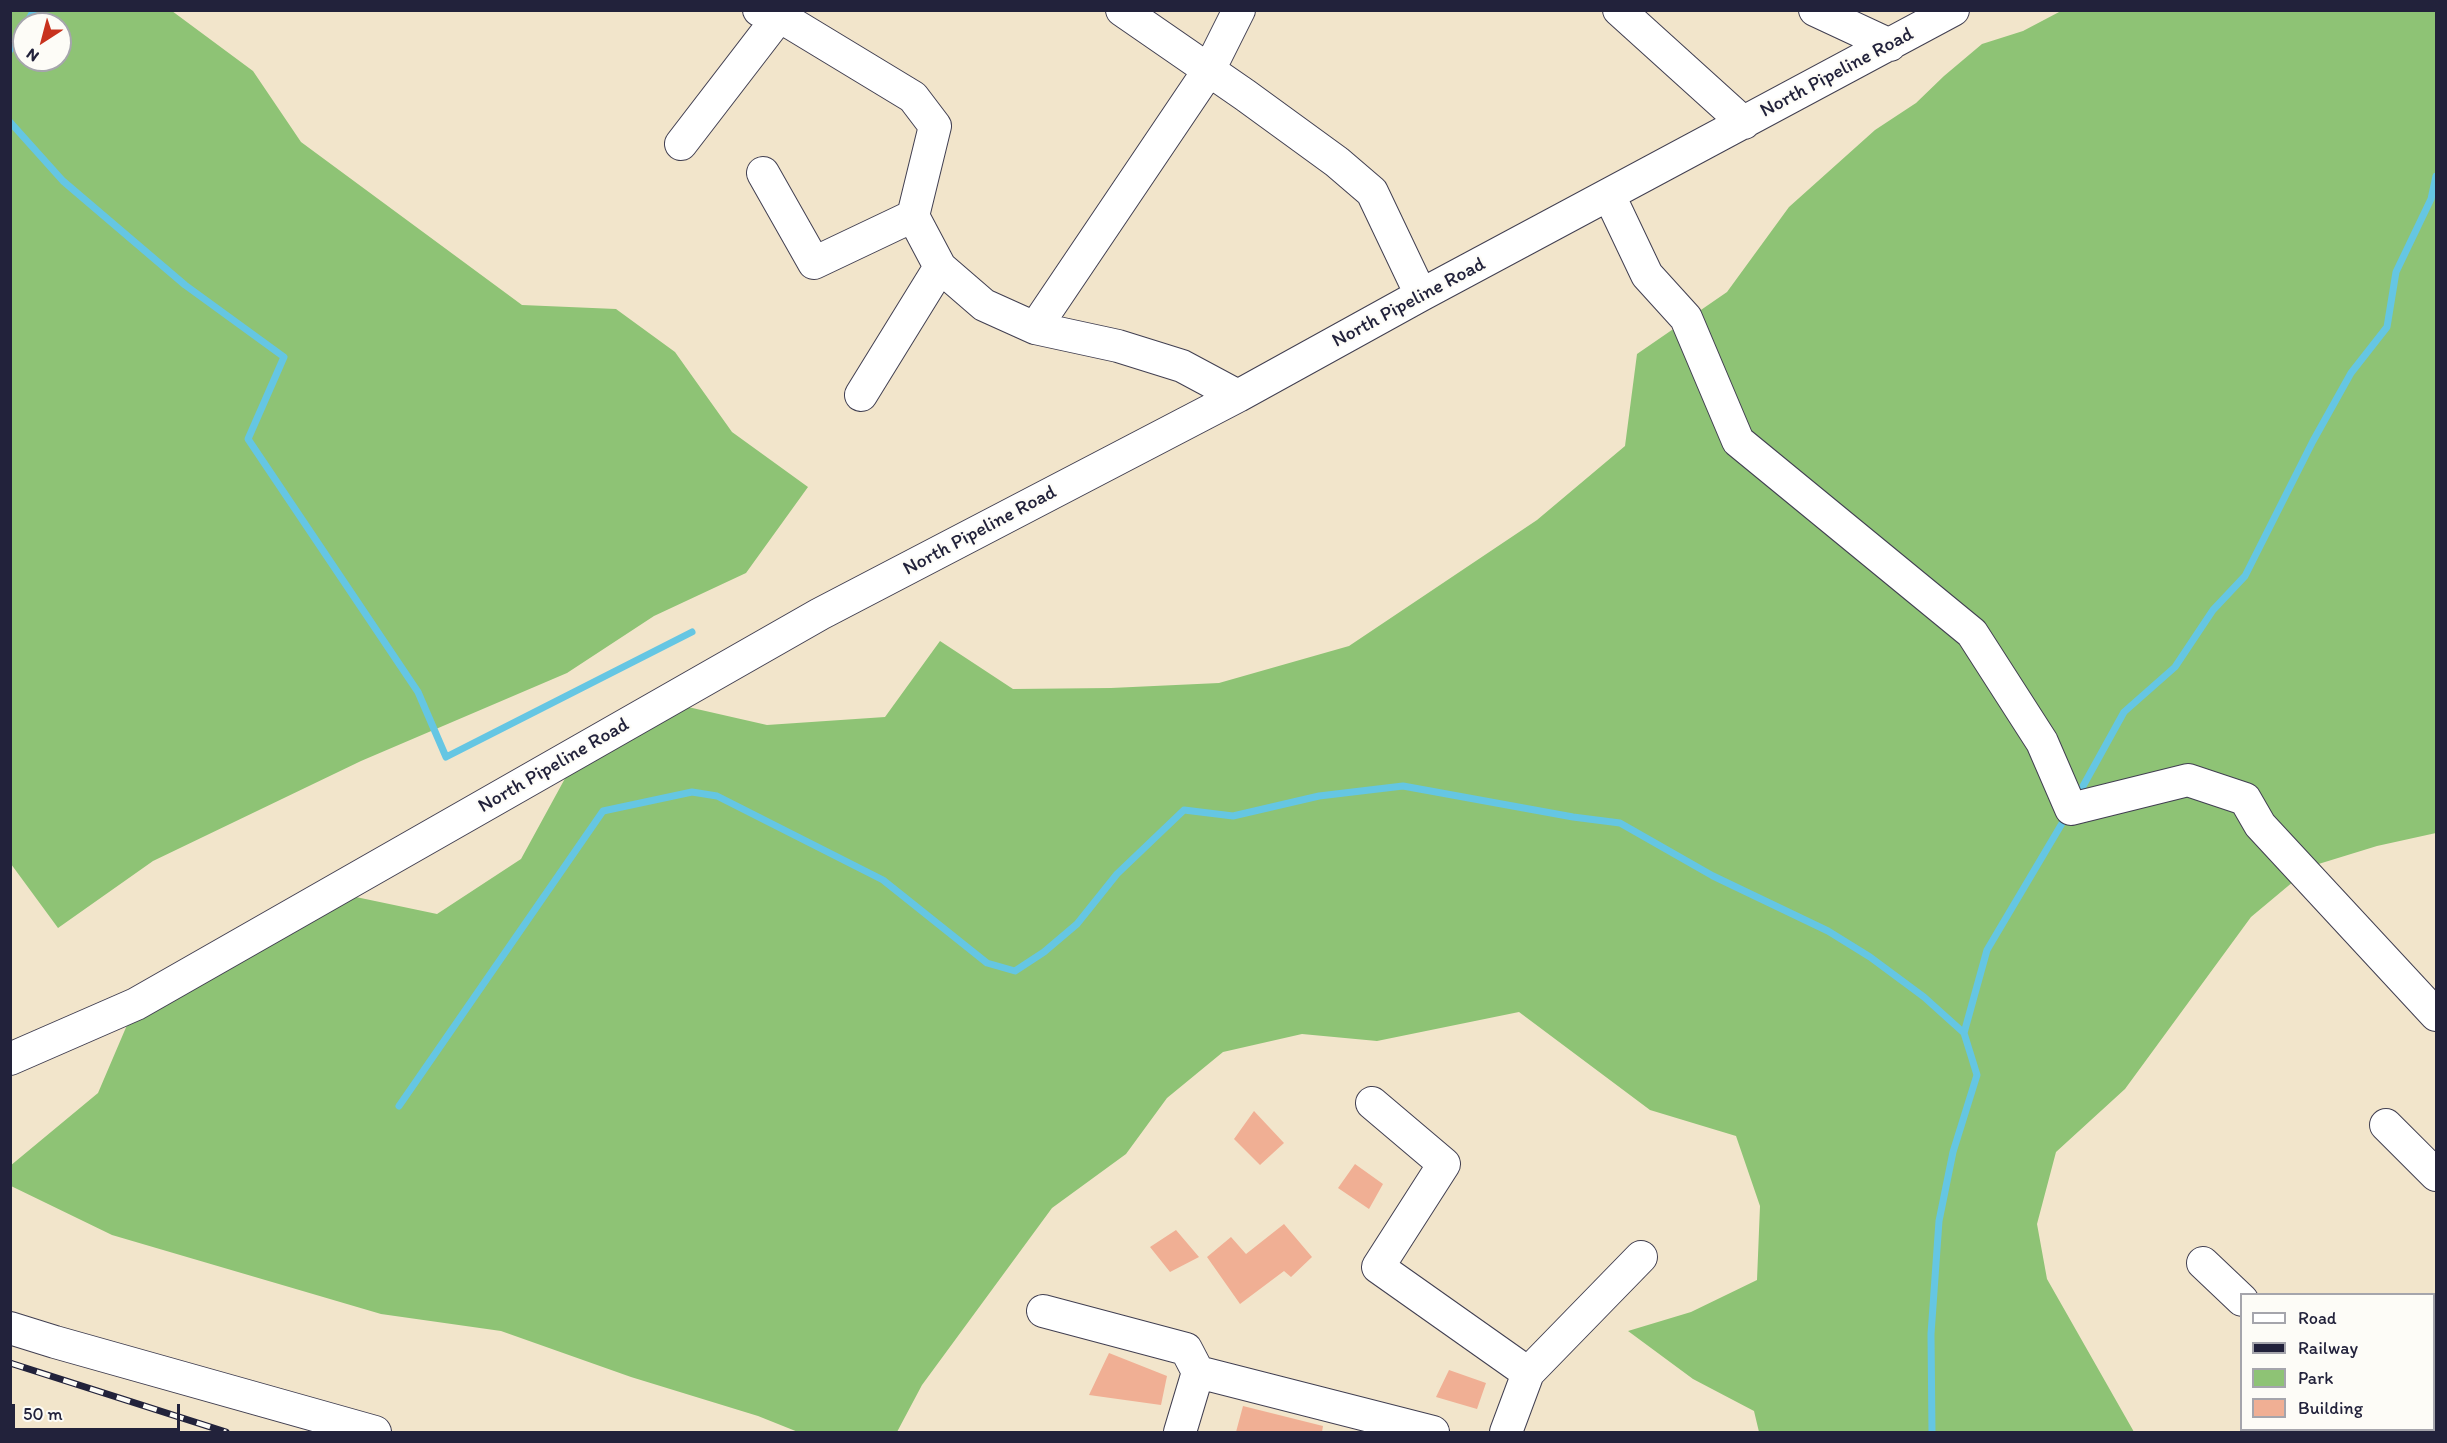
<!DOCTYPE html>
<style>
body{margin:0}
#map{position:relative;width:2447px;height:1443px;overflow:hidden;background:#f2e5cb;font-family:Itim,sans-serif}
canvas{display:block}
.frame{position:absolute;inset:0;border:12px solid #22223b;pointer-events:none}
.legend{position:absolute;left:2240px;top:1293px;width:195px;height:138px;box-sizing:border-box;background:#fdfcf7;border:2px solid #a5a5ac;margin:0;padding:8px 10px;list-style:none;font-size:18px;color:#22223b}
.legend li{display:flex;align-items:center;gap:12px;height:30px}
.legend b{width:30px;border:2px solid #a5a5ac}
.north{position:absolute;left:12px;top:12px;width:60px;height:60px;box-sizing:border-box;background:#fdfcf7;border:2px solid #a5a5ac;border-radius:50%;rotate:216deg;font-size:16px;font-weight:700;line-height:24px;text-align:center;color:#22223b}
.north::after{content:'';display:block;margin:auto;width:21px;height:27px;background:#c8321e;clip-path:polygon(50% 0,100% 100%,50% 72%,0 100%)}
.scale{position:absolute;left:12px;top:1404px;width:168px;height:27px;box-sizing:border-box;border:3px solid #22223b;border-top:0;padding-left:8px;font-size:18px;line-height:21px;white-space:nowrap;color:#22223b;-webkit-text-stroke:4px #fdfcf7;paint-order:stroke}
</style>
<div id="map">
<canvas width="2447" height="1443"></canvas>
<div class="frame"></div>
<ul class="legend">
<li><b style="height:8px;background:#fff"></b>Road</li>
<li><b style="height:8px;background:#22223b"></b>Railway</li>
<li><b style="height:16px;background:#8ec375"></b>Park</li>
<li><b style="height:16px;background:#f0af94"></b>Building</li>
</ul>
<div class="north">N</div>
<div class="scale">50 m</div>
</div>
<script>
const context = document.querySelector('canvas').getContext('2d');
context.lineJoin = 'round';
function fillPath(path, color) {
  context.fillStyle = color;
  context.fill(path, 'evenodd');
}
function shape(rows) {
  const path = new Path2D();
  for (const r of rows) {
    path.moveTo(r[0], r[1]);
    for (let i = 2; i < r.length; i += 2) path.lineTo(r[i], r[i + 1]);
  }
  return path;
}
function strokePath(path, color, width, dash) {
  context.strokeStyle = color;
  context.lineWidth = width;
  context.lineCap = dash ? 'butt' : 'round';
  context.setLineDash(dash || []);
  context.stroke(path);
}
function label(font, color, halo, rows, align = 'center') {
  context.font = font + ' Itim,sans-serif';
  context.lineWidth = 4.5;
  context.setLineDash([]);
  context.textBaseline = 'middle';
  context.strokeStyle = halo;
  context.fillStyle = color;
  for (const [text, x, y, turn = 0] of rows) {
    context.save();
    context.translate(x, y);
    context.rotate((+turn || 0) * Math.PI / 180);
    context.textAlign = isNaN(turn) ? turn : align;
    if (halo) context.strokeText(text, 0, 0);
    context.fillText(text, 0, 0);
    context.restore();
  }
}
fillPath(shape([
 [11,10,172,11,253,71,301,142,522,305,616,309,675,352,732,432,808,487,746,573,654,616,567,673,361,761,153,861,58,928,11,864],
 [24,24,60,24,60,60,24,60],
 [2061,11,2436,11,2436,833,2377,846,2312,866,2251,917,2125,1089,2056,1152,2037,1224,2047,1279,2134,1432,1759,1432,1754,1411,1693,1379,1628,1331,1691,1312,1757,1280,1760,1206,1736,1136,1650,1110,1519,1012,1377,1041,1302,1034,1223,1052,1167,1098,1126,1154,1052,1208,922,1385,897,1432,798,1432,758,1416,631,1377,501,1331,381,1314,112,1235,11,1186,10,1166,98,1093,136,1004,332,892,437,914,521,859,580,751,666,702,767,725,885,717,940,641,1013,689,1111,688,1219,683,1349,646,1537,520,1625,446,1637,354,1727,292,1789,207,1875,130,1916,103,1944,76,1982,44,2023,31]
]), '#8ec375');
strokePath(shape([
 [26,24,34,10],
 [10,50,24,27],
 [10,122,63,181,185,285,284,357,248,439,418,692,446,757,692,632],
 [2077,797,2124,712,2175,667,2213,610,2245,576,2313,441,2351,373,2387,327,2396,272,2431,199,2436,176],
 [1964,1033,1987,950,2067,815],
 [399,1106,603,811,692,792,717,796,883,880,987,963,1015,971,1044,952,1077,924,1117,874,1184,810,1233,816,1319,796,1403,786,1573,817,1620,823,1713,876,1828,931,1870,957,1924,997,1964,1033,1977,1075,1953,1152,1939,1221,1931,1334,1932,1432]
]), '#65c6e3', 7);
fillPath(shape([
 [1254,1111,1284,1143,1260,1165,1234,1139],
 [1355,1164,1383,1184,1369,1209,1338,1188],
 [1284,1224,1312,1257,1291,1277,1284,1271,1240,1304,1207,1257,1231,1237,1246,1254],
 [1176,1230,1199,1257,1170,1272,1150,1247],
 [1109,1353,1167,1376,1161,1405,1089,1395],
 [1449,1370,1486,1383,1477,1409,1436,1397],
 [1243,1406,1323,1426,1322,1432,1236,1432]
]), '#f0af94');
const minor = shape([
 [759,10,781,17,913,97,935,126,913,216,940,267,984,305,1035,328,1118,346,1182,366,1238,396],
 [1122,10,1245,95,1337,162,1372,192,1421,295],
 [1619,10,1744,123],
 [1815,10,1890,45],
 [681,144,784,10],
 [763,173,814,263,913,216],
 [1609,195,1647,275,1686,318,1738,441,1972,633,2042,742,2071,809,2188,780,2245,799,2260,825,2436,1015],
 [1035,328,1209,70,1239,10],
 [861,395,940,267],
 [10,1059,136,1004,820,614,1238,396,1421,295,1953,10],
 [1372,1103,1444,1164,1378,1267,1528,1373],
 [2386,1125,2436,1175],
 [2203,1263,2242,1300],
 [1043,1311,1186,1349,1198,1372,1180,1432],
 [10,1328,55,1342,375,1432],
 [1198,1372,1433,1432],
 [2378,1430,2381,1432],
 [1506,1432,1528,1373,1641,1257]
]);
strokePath(minor, '#413f51', 34);
strokePath(minor, '#fff', 32);
const rail = shape([
 [10,1363,226,1432]
]);
strokePath(rail, '#22223b', 7);
strokePath(rail, '#fdfcf7', 4.5, [14]);
label('20px', '#22223b', '#fdfcf7', [
 ["North Pipeline Road",1837,73,-28],
 ["North Pipeline Road",1409,303,-28],
 ["North Pipeline Road",980,531,-28],
 ["North Pipeline Road",554,766,-30]
]);
</script>
